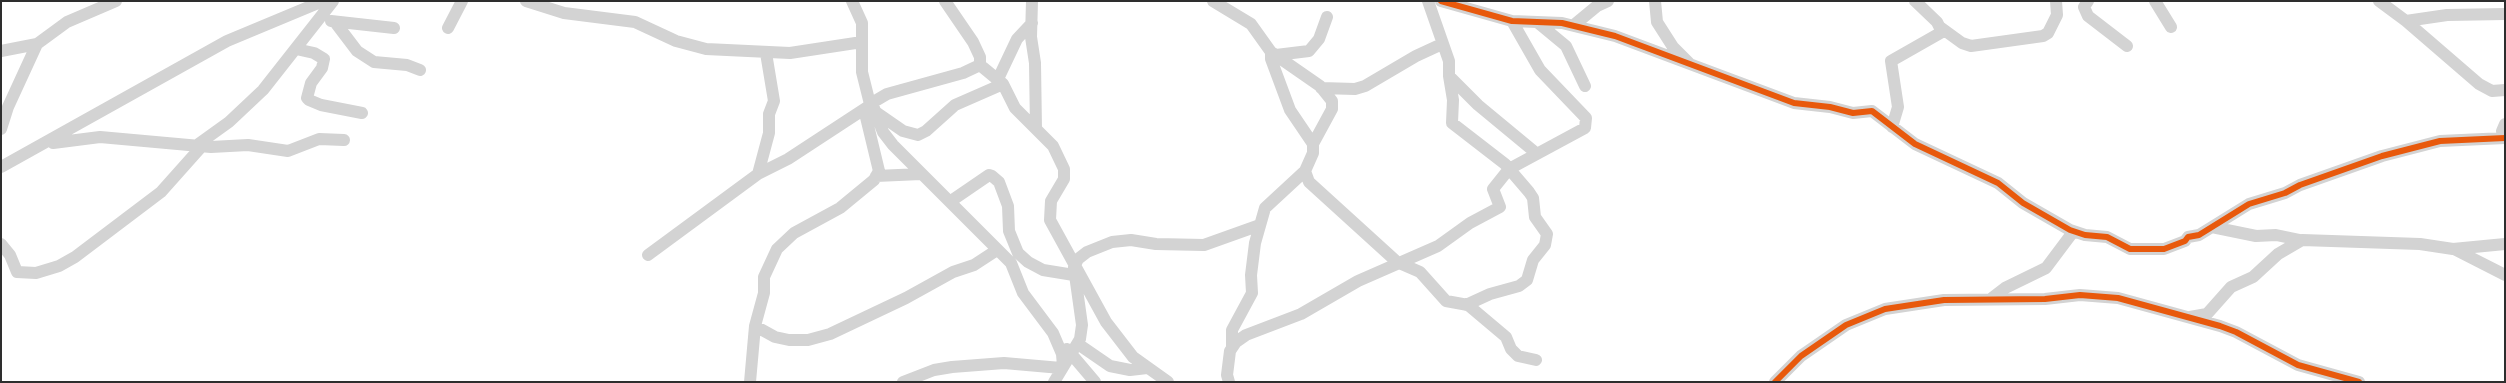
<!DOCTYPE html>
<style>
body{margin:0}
#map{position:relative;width:2506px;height:383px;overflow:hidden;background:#fff;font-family:Lato,sans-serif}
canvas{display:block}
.frame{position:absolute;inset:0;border:2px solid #2e2e2e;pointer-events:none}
</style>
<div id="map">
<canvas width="2506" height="383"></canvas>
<div class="frame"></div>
</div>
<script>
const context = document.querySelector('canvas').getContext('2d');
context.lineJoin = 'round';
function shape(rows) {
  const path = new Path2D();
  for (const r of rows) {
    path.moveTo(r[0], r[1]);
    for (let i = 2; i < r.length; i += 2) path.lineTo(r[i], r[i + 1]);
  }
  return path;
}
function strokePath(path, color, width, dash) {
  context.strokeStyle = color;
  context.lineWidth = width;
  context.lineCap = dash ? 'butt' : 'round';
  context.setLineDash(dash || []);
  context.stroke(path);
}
strokePath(shape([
 [526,1,564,13,635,22,676,41,706,49,790,53,862,42],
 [852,1,862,23,862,72,870,104],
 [1032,1,1031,37,1035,63,1036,129],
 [1213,1,1251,24,1271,52,1320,86,1332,101,1332,109,1313,144,1313,153,1305,171,1309,182,1397,262,1420,272,1446,301,1468,305,1506,337,1511,349,1518,356,1536,360],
 [1428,1,1449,61,1449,76,1478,105,1536,153],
 [1441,1,1512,21,1562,23,1615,36,1794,103,1830,107,1853,113,1872,111,1915,144,1998,183,2023,203,2070,230,2085,235,2107,237,2130,249,2164,249,2185,241,2188,237,2199,235,2249,204,2285,193,2300,185,2382,156,2440,141,2505,138],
 [1655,1,1657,22,1673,47,1689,63],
 [2088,1,2084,7,2088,16,2127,46],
 [2155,1,2171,27],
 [2379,1,2406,21,2479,84,2492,91,2505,90],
 [331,21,394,28],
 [2406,21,2447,15,2505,14],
 [335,22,357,51,374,62,407,65,420,70],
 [1537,22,1566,46,1585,86],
 [1574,25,1597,6,1608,1],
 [1940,27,1962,43,1971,46,2043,36,2048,33,2057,15,2056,1],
 [448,28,462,1],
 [296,49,314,53,324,59,322,68,311,83,307,98,309,100,321,105,362,113],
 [1,51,37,44],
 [1271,52,1271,59,1290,110,1313,144],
 [1276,55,1309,51,1319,39,1327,17],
 [980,65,1003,84,1015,108,1053,146,1064,169,1064,179,1051,201,1050,220,1106,322,1133,357,1168,382],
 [1449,76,1453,100,1452,123,1505,164,1529,192,1533,198,1535,217,1547,234,1545,245,1533,260,1527,280,1519,286,1490,294,1466,305],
 [998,79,1017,39,1032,23],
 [1321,88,1355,89,1365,86,1416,56,1442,44],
 [872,103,883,132,893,145,1011,263,1023,293,1053,333,1062,354,1063,366],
 [877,113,903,131,918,135,926,131,955,105,1003,84],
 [2505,124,2502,131,2505,138],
 [1892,127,1898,107,1891,61,1942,32,1937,22,1915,1],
 [1,129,8,107,37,44,67,22,116,1],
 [53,143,100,137,211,147,248,145,288,151,319,139,344,140],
 [197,145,229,122,263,90,333,1],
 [1,167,227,41,323,1],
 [758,174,769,133,769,114,774,101,766,53],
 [876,176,921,174],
 [951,201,989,175,992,176,999,182,1008,206,1009,231,1018,253,1028,262,1043,270,1080,276],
 [2212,227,2256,236,2276,235,2300,240],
 [1,244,10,255,17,272,36,273,59,266,75,257,161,192,202,146],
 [2454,249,2505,275],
 [648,255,758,174,788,159,869,106],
 [1074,267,1078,259,1087,252,1112,242,1131,240,1156,244,1204,245,1260,225],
 [1992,298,2005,288,2046,268,2073,232],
 [2190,317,2207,314,2231,287,2253,277,2278,254,2302,240,2420,244,2453,249,2505,244],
 [755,326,775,337,789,340,808,340,830,334,906,298,953,272,974,265,997,250],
 [1078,344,1110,366,1130,370,1147,368],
 [1232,346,1232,330,1252,293,1251,275,1255,243,1265,208,1305,171],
 [1067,349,1095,382],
 [750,382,755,326,764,293,764,277,777,249,794,233,840,208,874,180,879,171,865,113,870,104,887,94,963,73,980,65,980,57,973,42,945,1],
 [903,382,934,370,952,367,1004,363,1061,368],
 [1054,382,1080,339,1082,325,1075,275],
 [1229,382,1227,375,1230,351,1236,342,1246,335,1301,314,1358,281,1438,246,1470,223,1500,207,1493,189,1509,169,1585,128,1586,118,1540,70,1512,21],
 [1775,382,1801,356,1846,325,1885,309,1944,300,2045,299,2080,295,2118,298,2220,326,2236,332,2298,365,2359,382]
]), '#d3d3d3', 12);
strokePath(shape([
 [1441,1,1512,21,1562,23,1615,36,1794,103,1830,107,1853,113,1872,111,1915,144,1998,183,2023,203,2070,230,2085,235,2107,237,2130,249,2164,249,2185,241,2188,237,2199,235,2249,204,2285,193,2300,185,2382,156,2440,141,2505,138],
 [1775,382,1801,356,1846,325,1885,309,1944,300,2045,299,2080,295,2118,298,2220,326,2236,332,2298,365,2359,382]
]), '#e8590c', 6);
</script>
